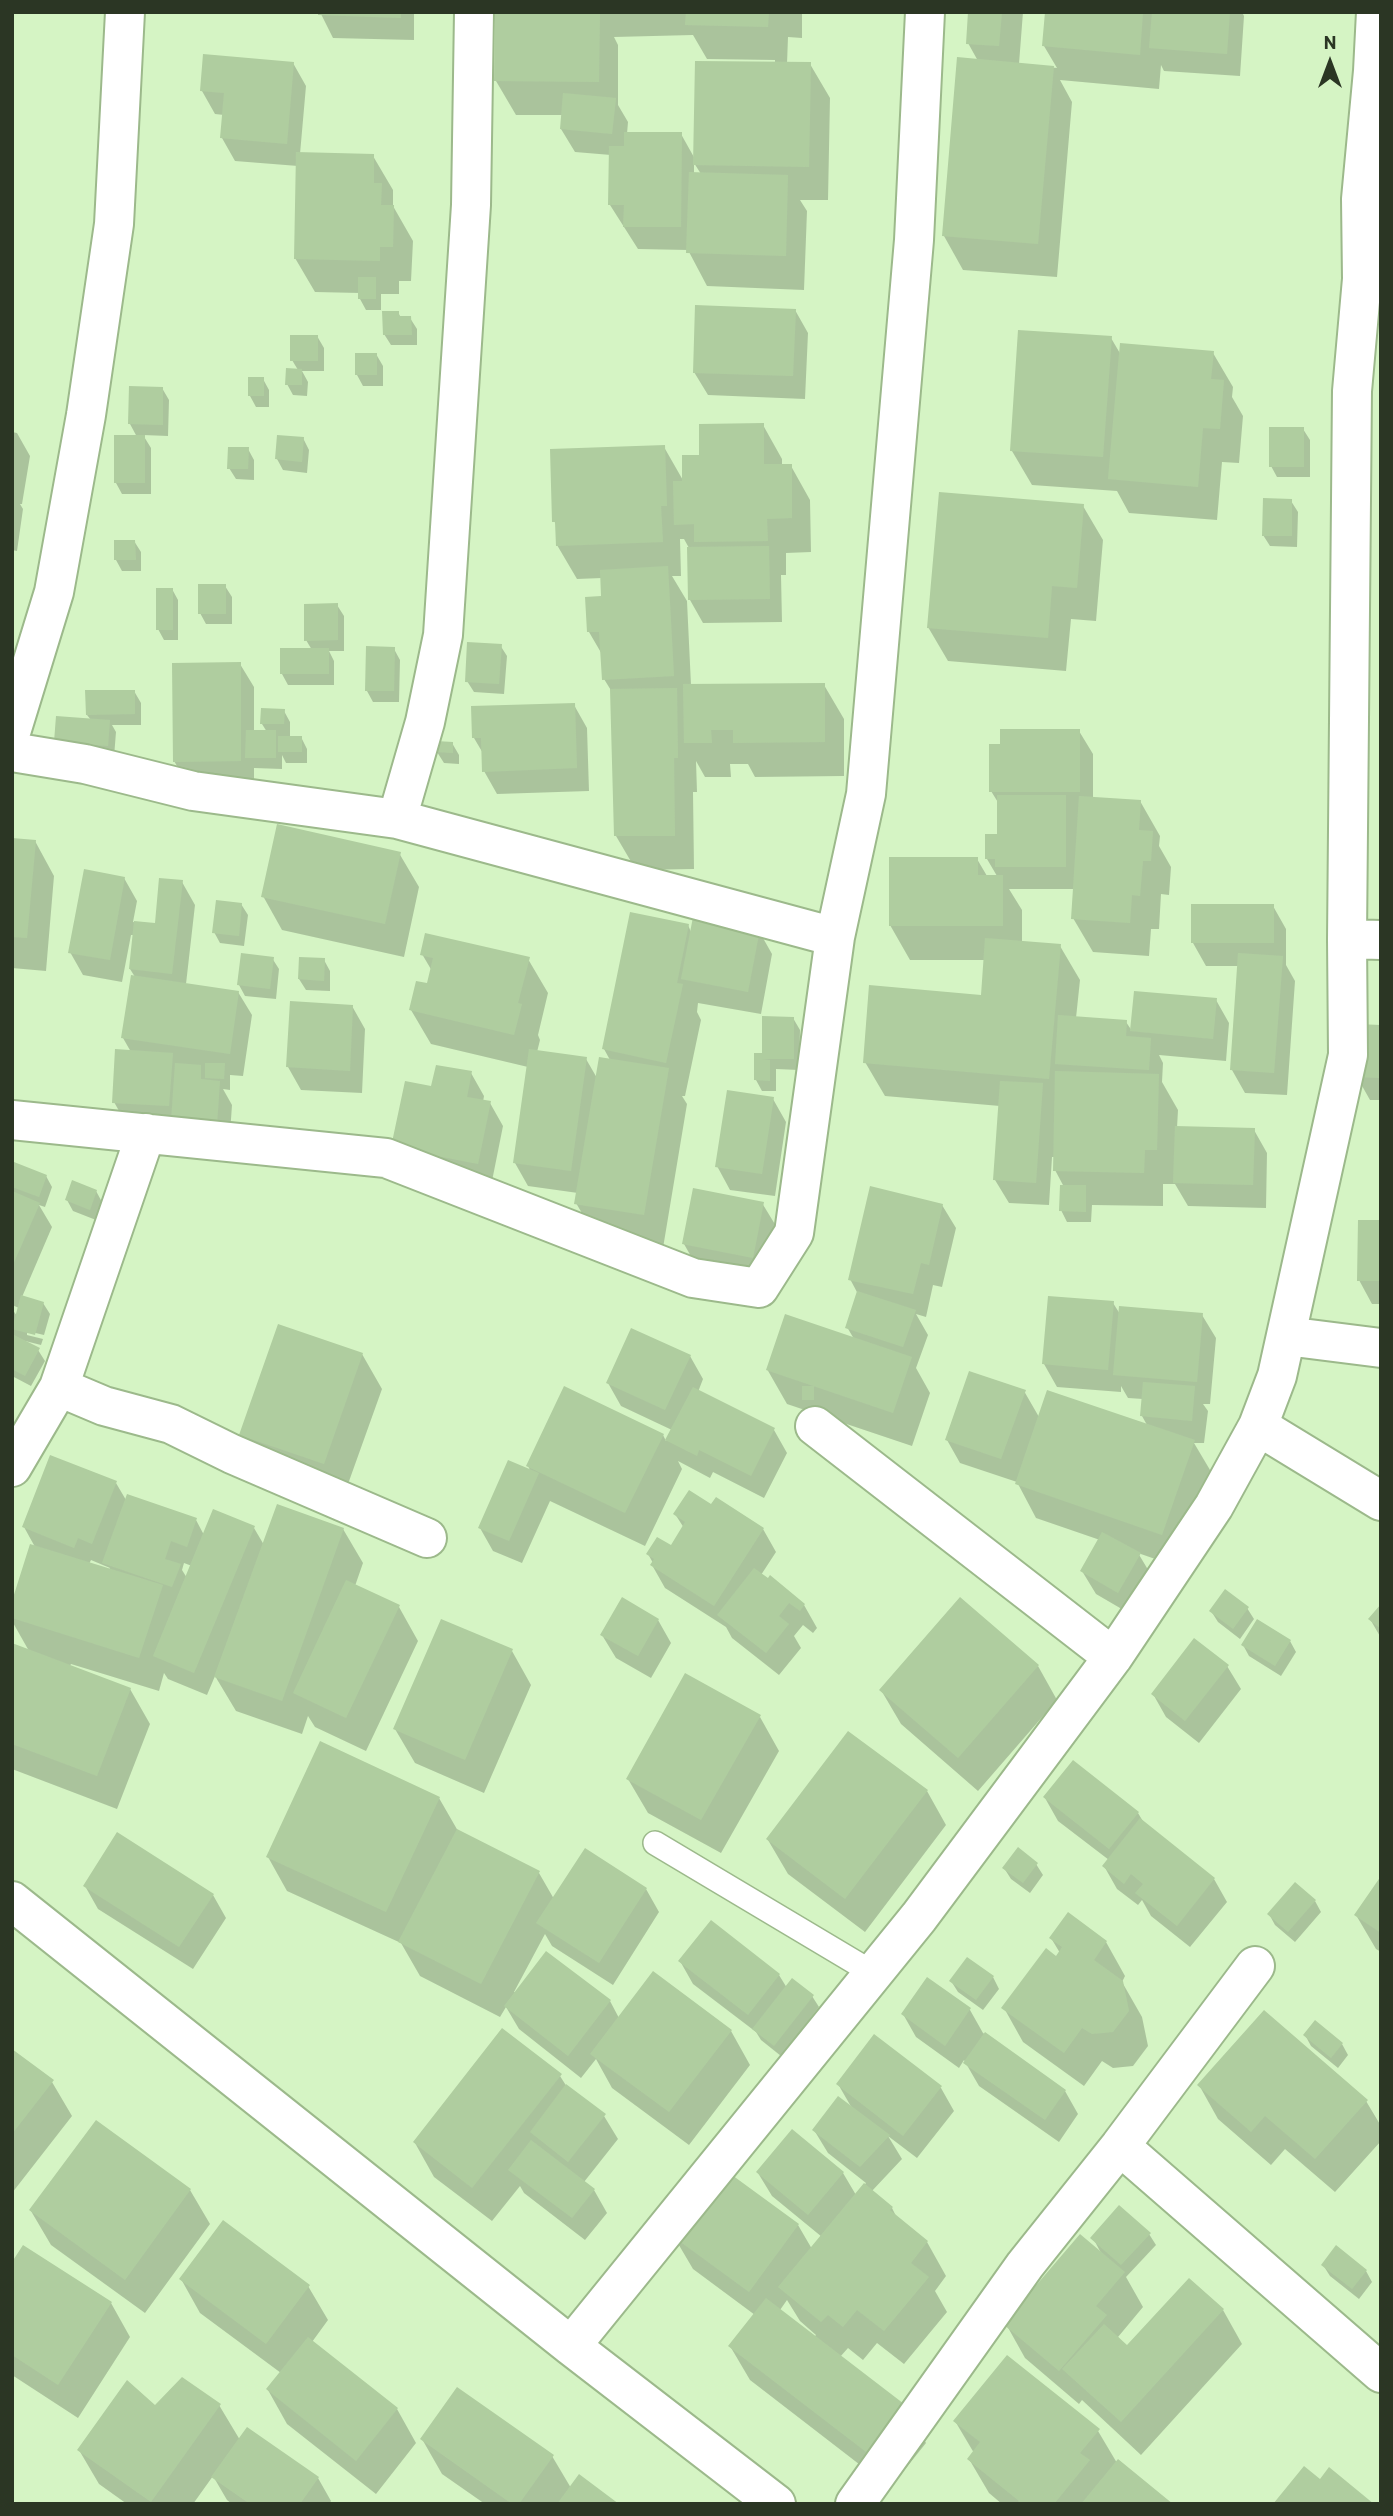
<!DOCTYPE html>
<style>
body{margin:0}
#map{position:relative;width:1393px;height:2516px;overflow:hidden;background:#d5f4c4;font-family:Barlow,sans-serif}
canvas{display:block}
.frame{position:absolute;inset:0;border:14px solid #2b3624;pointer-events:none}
.north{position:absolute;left:1295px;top:28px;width:70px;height:70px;-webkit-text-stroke:5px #d5f4c4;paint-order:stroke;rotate:0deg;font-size:19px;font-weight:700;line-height:28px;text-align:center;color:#2b3624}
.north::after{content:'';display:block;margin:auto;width:24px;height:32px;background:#2b3624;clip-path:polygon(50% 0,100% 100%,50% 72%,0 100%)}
</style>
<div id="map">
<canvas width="1393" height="2516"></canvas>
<div class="frame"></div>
<div class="north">N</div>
</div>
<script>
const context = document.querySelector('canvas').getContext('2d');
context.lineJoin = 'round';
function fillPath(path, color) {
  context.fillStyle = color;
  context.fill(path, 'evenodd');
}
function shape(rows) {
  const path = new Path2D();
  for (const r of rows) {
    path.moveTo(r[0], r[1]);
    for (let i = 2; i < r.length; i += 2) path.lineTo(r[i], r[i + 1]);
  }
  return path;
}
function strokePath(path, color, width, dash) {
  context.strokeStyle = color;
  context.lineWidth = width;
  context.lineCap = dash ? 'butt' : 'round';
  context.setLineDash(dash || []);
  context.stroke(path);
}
fillPath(shape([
 [320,12,414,12,414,40,333,38],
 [497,12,802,12,802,38,788,37,787,64,810,64,830,98,828,200,800,200,807,211,804,290,707,286,688,250,638,249,610,205,611,155,575,152,561,129,563,115,516,115,496,81],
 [693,35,707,59,775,60,775,64,695,159,681,134,627,134,628,122,618,105,618,45,614,37],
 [694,163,701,174,694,174],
 [970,12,1023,12,1019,64,1057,68,1044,46,1047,12,1242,12,1244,16,1240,76,1164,71,1161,65,1159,89,1060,80,1072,102,1057,277,963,270,944,236,978,61,968,43],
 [293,63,306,86,300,154,373,156,393,190,393,206,413,241,411,281,399,281,399,294,381,294,381,310,366,310,360,299,360,293,315,292,295,258,298,166,235,161,222,138,224,115,215,114,202,91],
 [795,310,808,333,805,399,708,395,694,372],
 [398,312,401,318,410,318,417,329,417,345,391,345,384,334],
 [317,336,324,348,324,371,302,371,308,382,307,396,293,395,287,384,298,370,292,360],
 [1111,338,1121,355,1213,353,1233,387,1232,397,1243,416,1239,463,1222,462,1217,520,1129,513,1117,491,1032,485,1012,451],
 [376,354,383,366,383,386,363,386,357,375],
 [263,379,269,390,269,407,256,407,250,396],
 [162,388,169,400,168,436,143,435,151,448,151,494,122,494,116,483,116,437,137,437,130,424],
 [763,425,782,459,782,466,791,466,810,500,811,552,786,553,786,575,781,575,782,622,703,623,690,600,689,548,684,539,680,539,681,576,672,576,687,601,691,685,824,685,844,719,844,776,755,777,748,764,730,764,731,777,705,777,696,761,697,792,693,792,694,869,636,870,616,836,612,692,604,679,603,656,589,632,603,598,602,578,577,579,557,545,557,526,554,521,664,447,684,482,701,457],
 [1303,429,1310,440,1310,477,1277,477,1271,466],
 [12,432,17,433,30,456,22,504,20,504,23,509,17,551,12,550],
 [303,438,309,450,307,473,283,470,277,459],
 [248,449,254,460,254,480,236,479,229,468],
 [1291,501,1298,512,1297,547,1270,546,1263,535],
 [1083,506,1103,540,1096,621,1071,619,1066,671,948,661,928,627],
 [134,541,141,552,141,571,122,571,116,560],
 [225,586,232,597,232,624,206,624,200,613],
 [172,589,178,600,178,640,164,640,158,629],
 [337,605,344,616,344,651,329,651,334,661,334,685,288,685,282,674,312,650,306,640],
 [500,645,507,656,504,694,474,692,467,681],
 [394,649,400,660,399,702,373,702,367,691],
 [240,664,254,687,254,732,267,732,262,724,284,711,290,722,290,737,301,737,307,749,307,763,286,763,282,755,282,769,254,768,254,784,188,784,174,761],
 [134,691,141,703,141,725,112,725,116,732,114,757,62,753,91,720,87,715],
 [574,705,587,728,589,791,497,794,484,771,484,755,474,738],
 [1079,731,1093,754,1093,798,1140,801,1160,836,1159,846,1171,867,1169,895,1161,894,1159,929,1151,929,1149,956,1093,952,1073,918,1075,889,1009,889,1022,910,1022,943,1060,946,1080,980,1076,1018,1126,1022,1132,1031,1135,993,1216,1000,1229,1023,1226,1061,1159,1055,1163,1063,1162,1082,1178,1110,1177,1128,1254,1130,1267,1153,1266,1208,1188,1206,1175,1184,1163,1184,1163,1206,1092,1205,1091,1222,1067,1222,1061,1210,1064,1187,1055,1170,1055,1157,1052,1157,1049,1205,1009,1203,995,1180,1000,1106,885,1096,865,1062,982,997,985,960,910,960,890,925,977,859,987,876,997,876,987,859,999,836,999,804,991,791],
 [452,743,459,755,459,764,444,763,437,752],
 [12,840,35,841,54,876,46,971,12,968],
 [399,853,419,887,404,957,282,930,263,896],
 [124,878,137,901,133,922,156,924,182,882,195,905,186,984,238,992,252,1015,243,1076,230,1075,230,1090,223,1089,232,1105,229,1148,127,1125,114,1102,131,1052,123,1038,135,977,130,969,134,935,131,935,122,982,83,975,70,952],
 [241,904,248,915,244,946,220,943,214,932],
 [1273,906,1286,929,1286,965,1295,981,1287,1095,1245,1093,1232,1070,1239,966,1206,966,1193,943],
 [688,925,691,932,759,931,772,954,761,1014,698,1003,697,1012,701,1020,685,1096,682,1096,687,1104,663,1248,596,1237,576,1203,578,1193,528,1186,515,1163,528,1067,431,1044,411,1010,428,985,432,971,422,954,528,959,548,993,538,1035,540,1040,537,1052,586,1059,597,1078,610,1060,604,1049],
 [272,958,279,969,276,999,245,996,239,985],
 [324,960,330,971,330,991,306,990,299,979],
 [12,993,14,995,14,1014,12,1014],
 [352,1006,365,1029,362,1093,301,1090,288,1067],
 [793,1018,800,1030,799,1070,776,1069,776,1091,762,1091,756,1080,756,1055,763,1055],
 [1381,1026,1381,1100,1370,1100,1357,1077],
 [471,1073,484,1096,483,1102,490,1103,503,1126,491,1186,406,1170,433,1088],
 [773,1099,786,1122,775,1196,730,1190,717,1166],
 [15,1164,46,1176,52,1187,45,1207,39,1205,52,1227,22,1297,43,1303,50,1314,44,1335,27,1331,27,1335,43,1339,41,1345,25,1341,38,1350,45,1361,31,1386,12,1376,12,1309,17,1316,19,1308,12,1305,12,1171],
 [96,1191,102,1202,96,1220,73,1211,67,1200],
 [762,1203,776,1226,765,1280,697,1267,684,1244],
 [942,1205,956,1228,942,1287,933,1285,926,1317,916,1314,928,1335,916,1368,930,1393,912,1446,787,1404,767,1369,854,1339,847,1327,858,1294,850,1279],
 [1381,1222,1381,1304,1372,1304,1359,1280],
 [1113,1303,1120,1314,1202,1315,1216,1338,1210,1404,1203,1404,1208,1411,1204,1443,1194,1443,1213,1475,1181,1568,1138,1553,1153,1578,1132,1615,1096,1594,1082,1571,1100,1540,1036,1518,1017,1482,960,1463,947,1440,1024,1391,1039,1417,1147,1425,1142,1416,1143,1399,1128,1398,1121,1386,1121,1392,1057,1387,1044,1364],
 [362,1354,382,1389,343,1498,260,1469,241,1435],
 [690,1356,703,1379,698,1392,774,1430,787,1453,764,1498,713,1472,710,1478,678,1461,682,1469,645,1546,550,1501,522,1563,493,1551,480,1528,531,1472,528,1466,663,1435,666,1441,672,1430,621,1406,608,1383],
 [116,1483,126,1500,196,1520,204,1535,254,1528,264,1545,343,1529,363,1563,355,1586,399,1607,418,1641,366,1751,315,1727,308,1716,302,1734,236,1711,215,1676,207,1695,168,1679,164,1673,159,1691,71,1664,70,1666,130,1689,150,1724,117,1809,12,1769,12,1644,29,1651,12,1621,12,1607,35,1547,24,1527],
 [91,1560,110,1568,109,1570,89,1564],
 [184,1563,192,1566,187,1578,182,1570],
 [712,1506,763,1529,776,1552,761,1575,804,1605,817,1628,813,1633,803,1625,794,1636,801,1648,779,1675,732,1638,726,1627,665,1588,652,1565,653,1563,648,1554,671,1548,684,1528,675,1514],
 [1381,1606,1381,1638,1370,1619],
 [1247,1608,1254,1619,1240,1639,1218,1622,1211,1611],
 [658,1620,671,1643,651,1678,616,1658,602,1635],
 [1290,1641,1296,1652,1281,1676,1249,1656,1243,1645],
 [512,1651,531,1685,484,1793,415,1763,395,1729],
 [1038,1666,1057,1700,978,1791,901,1724,881,1690],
 [1227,1666,1241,1689,1199,1743,1166,1717,1153,1694],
 [760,1717,779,1751,721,1853,648,1813,628,1779],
 [927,1791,946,1825,865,1932,788,1874,768,1840],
 [439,1798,458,1831,539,1873,554,1899,646,1889,659,1912,613,1985,552,1946,545,1934,514,1992,610,2001,619,2018,731,2031,750,2065,689,2145,612,2088,596,2059,581,2078,519,2029,506,2007,500,2017,420,1976,401,1943,287,1891,268,1857],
 [1045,1798,1138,1813,1144,1823,1214,1879,1227,1902,1190,1947,1151,1916,1142,1900,1138,1905,1117,1889,1104,1866,1109,1860,1058,1821],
 [1036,1864,1043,1875,1030,1893,1011,1879,1004,1868],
 [1381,1879,1381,1952,1376,1949,1356,1915],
 [85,1886,213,1895,226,1918,193,1969,98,1909],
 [1315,1901,1321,1912,1295,1942,1275,1925,1269,1914],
 [1051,1938,1106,1942,1125,1976,1122,1982,1142,2017,1148,2046,1133,2066,1113,2068,1102,2061,1084,2086,1023,2042,1004,2008,1060,1953],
 [680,1961,779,1975,787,1988,812,1996,819,2007,781,2056,761,2040,756,2032,693,1984],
 [993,1977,999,1989,983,2010,958,1992,951,1981],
 [927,1979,970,2010,983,2033,1065,2091,1078,2114,1059,2142,979,2086,964,2060,959,2068,916,2037,903,2014],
 [1305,2035,1342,2044,1348,2055,1338,2068,1311,2046],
 [12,2051,52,2082,72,2116,12,2193],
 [560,2076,567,2087,604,2116,618,2139,584,2182,594,2190,607,2213,585,2240,524,2193,520,2186,492,2221,434,2177,415,2143],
 [838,2084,941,2088,954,2111,917,2158,888,2136,902,2159,871,2192,892,2208,898,2220,927,2242,946,2276,935,2291,947,2312,904,2364,877,2343,863,2360,848,2348,840,2357,907,2409,926,2443,890,2488,750,2380,730,2346,755,2315,693,2269,673,2235,798,2225,812,2249,822,2237,772,2196,758,2173,843,2173,856,2195,866,2183,828,2153,814,2130,853,2110],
 [787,2300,800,2321,816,2335,814,2337,780,2310],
 [1199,2085,1366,2101,1381,2126,1381,2141,1335,2192,1285,2149,1271,2165,1218,2119],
 [190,2190,210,2224,145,2313,51,2245,31,2211],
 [1149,2234,1156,2245,1126,2277,1143,2307,1118,2337,1127,2348,1223,2310,1242,2344,1141,2455,1082,2400,1079,2404,1025,2358,1006,2324,1101,2253,1093,2238],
 [12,2265,111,2303,130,2337,78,2418,12,2375],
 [1323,2265,1366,2271,1372,2282,1359,2299,1330,2276],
 [181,2279,308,2286,328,2320,312,2342,397,2409,416,2443,376,2494,287,2424,268,2390,281,2373,200,2313],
 [219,2405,240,2440,318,2478,331,2501,329,2504,232,2504,227,2500,213,2476,193,2504,127,2504,99,2484,79,2450,155,2408],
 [955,2421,1098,2431,1117,2463,1170,2504,1002,2504,989,2493,969,2459,974,2453],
 [422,2439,552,2456,571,2488,616,2504,485,2504,442,2474]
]), '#0003');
fillPath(shape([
 [318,12,401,12,401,18,318,15],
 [495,12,600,12,599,82,494,81],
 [686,12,769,12,768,27,685,25],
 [968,12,1002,12,999,46,966,44],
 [1045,12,1143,12,1140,55,1042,46],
 [1152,12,1230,12,1227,54,1149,48],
 [203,54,294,62,287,144,220,138,224,93,200,91],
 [957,57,1054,66,1038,244,942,236],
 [695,61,811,62,809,167,693,165],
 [563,93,616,98,612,134,560,129],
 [624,132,682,132,681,227,623,227,624,205,608,205,609,146,624,146],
 [296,152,374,154,374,183,382,183,381,205,394,205,393,247,380,247,380,261,294,259],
 [689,172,788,175,786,256,686,253],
 [358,277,376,277,376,299,358,299],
 [695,305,796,309,793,376,693,373],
 [382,311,399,311,399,316,411,316,412,335,383,335],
 [1018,330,1112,336,1103,457,1010,451],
 [290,335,318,335,318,361,290,361],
 [1120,343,1214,351,1211,379,1224,380,1220,429,1203,428,1198,487,1108,479],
 [355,353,377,353,377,375,355,375],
 [286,368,302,369,302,385,285,385],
 [248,377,264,377,264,396,248,396],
 [129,386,163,387,163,425,128,424],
 [764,423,764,464,792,464,792,518,767,519,768,541,694,542,694,524,674,525,673,481,682,481,682,455,699,455,699,424],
 [1269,427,1304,427,1304,467,1269,467],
 [114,435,145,435,145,483,114,483],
 [277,435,304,437,302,462,275,459],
 [665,445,667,506,661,506,663,542,556,546,555,522,552,522,550,449],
 [228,447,249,447,248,469,227,469],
 [939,492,1084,504,1077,588,1052,586,1048,638,927,628],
 [1263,498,1292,499,1292,536,1262,536],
 [114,540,135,540,136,560,114,560],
 [769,546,770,599,688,600,687,547],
 [668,566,674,676,602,680,599,632,587,632,585,597,601,596,600,570],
 [198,584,226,584,226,614,198,614],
 [156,588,173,588,173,630,156,630],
 [338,603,338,640,304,641,304,604],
 [467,642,502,644,499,684,465,682],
 [366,646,395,647,394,691,365,691],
 [280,648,329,648,329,674,280,674],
 [241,662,241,761,173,762,172,663],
 [825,683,825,742,733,743,733,730,711,730,712,743,684,743,683,684],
 [677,688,678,758,674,758,675,836,614,836,610,689],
 [85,690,135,690,135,714,86,715],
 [575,703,577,768,482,772,481,738,472,738,471,706],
 [261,708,285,709,284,724,260,724],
 [56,716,110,720,108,746,54,742],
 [1000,729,1080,729,1080,792,989,792,989,744,1000,744],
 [246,730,276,730,276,758,245,758],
 [278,736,302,736,302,752,278,752],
 [436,741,453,742,453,753,435,752],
 [997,795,1066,795,1066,867,995,867,995,859,985,859,985,834,997,834],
 [1079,796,1141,800,1139,830,1153,831,1151,861,1143,861,1140,896,1132,895,1130,923,1071,919],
 [277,824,401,852,385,924,261,897],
 [12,838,36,840,27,938,12,937],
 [889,857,978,857,978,875,1003,875,1003,926,889,926],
 [84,869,125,877,110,960,68,953],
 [159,878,183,880,172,974,129,969,134,921,155,923],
 [216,900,242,903,239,936,212,933],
 [1191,904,1274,904,1274,943,1191,943],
 [630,912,689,924,677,983,683,984,666,1063,602,1049],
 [693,917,760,929,748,992,681,979],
 [425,933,530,957,518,1003,522,1004,514,1035,409,1010,416,981,427,983,433,958,420,955],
 [985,938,1061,944,1049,1079,863,1063,869,985,981,995],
 [241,953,274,957,270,989,237,985],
 [1238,953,1283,956,1274,1073,1230,1070],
 [299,957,325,958,324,981,298,979],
 [131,975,239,991,230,1054,121,1038],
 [1134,991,1217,998,1213,1039,1130,1031],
 [290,1001,353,1005,350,1071,286,1067],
 [1058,1015,1127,1020,1126,1036,1151,1038,1149,1070,1055,1064],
 [762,1016,794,1017,794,1059,761,1059,770,1060,770,1081,754,1080,754,1053,762,1053],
 [1356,1024,1381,1025,1381,1078,1355,1077],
 [115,1049,173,1053,169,1106,112,1103],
 [529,1049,587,1057,571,1171,513,1163],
 [599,1057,669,1068,644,1215,574,1204],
 [175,1063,201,1065,201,1079,220,1081,217,1125,171,1122],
 [205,1063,225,1063,224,1079,205,1078],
 [436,1065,472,1071,467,1097,491,1101,478,1164,391,1147,405,1081,431,1086],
 [1055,1071,1159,1074,1157,1150,1145,1150,1144,1173,1053,1171],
 [1000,1081,1043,1083,1036,1183,993,1180],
 [727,1090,774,1097,762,1174,715,1167],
 [1175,1126,1255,1128,1253,1185,1173,1183],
 [14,1162,47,1175,39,1197,12,1187],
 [72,1180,97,1190,90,1210,65,1200],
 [1060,1185,1086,1185,1086,1212,1059,1211],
 [870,1186,943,1204,929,1265,921,1263,913,1294,848,1280],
 [693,1188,764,1202,753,1258,682,1244],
 [12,1191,40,1203,12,1267],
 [1358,1220,1381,1220,1381,1281,1357,1281],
 [857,1291,916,1310,903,1347,845,1328],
 [21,1295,44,1302,35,1335,12,1329],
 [1048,1296,1114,1301,1108,1370,1042,1364],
 [1119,1306,1203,1313,1197,1382,1113,1375],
 [785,1314,912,1357,893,1413,766,1370],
 [278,1324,363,1353,324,1464,239,1435],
 [631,1328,691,1355,665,1410,606,1383],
 [12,1334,40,1348,25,1376,12,1369],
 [969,1371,1026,1390,1001,1459,945,1440],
 [1143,1382,1195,1386,1192,1421,1140,1416],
 [564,1386,664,1434,625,1513,526,1466],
 [802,1386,814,1386,814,1400,802,1400],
 [693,1387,775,1428,751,1476,699,1450,697,1456,665,1440],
 [1047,1390,1195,1440,1162,1535,1015,1484],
 [50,1455,117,1481,92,1544,78,1538,74,1548,22,1527],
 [508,1460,539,1473,509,1541,478,1528],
 [689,1490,711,1504,716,1497,764,1528,714,1606,650,1565,654,1559,646,1554,657,1537,671,1545,685,1522,673,1514],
 [127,1494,197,1518,187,1547,171,1541,165,1559,181,1564,172,1587,102,1563],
 [277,1504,344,1528,282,1701,214,1677],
 [213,1509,255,1526,194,1673,153,1656],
 [1102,1532,1141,1553,1118,1593,1080,1571],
 [30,1544,163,1585,139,1658,12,1618,12,1601],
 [754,1568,768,1578,770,1575,805,1604,800,1611,789,1603,779,1616,789,1624,766,1653,717,1615],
 [346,1580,400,1605,346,1718,293,1693],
 [1225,1589,1249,1607,1233,1629,1209,1611],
 [622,1597,659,1619,638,1656,600,1635],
 [960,1597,1039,1665,958,1758,879,1690],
 [1381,1604,1381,1629,1368,1619],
 [441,1619,513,1649,465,1760,393,1729],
 [1257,1619,1291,1640,1275,1666,1241,1645],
 [1194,1638,1229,1665,1185,1721,1151,1694],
 [12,1643,131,1688,97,1776,12,1744],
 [685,1673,761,1715,701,1820,626,1779],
 [848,1731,928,1790,845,1899,766,1839],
 [320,1741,440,1797,386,1912,266,1857],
 [1073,1760,1139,1812,1109,1849,1043,1797],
 [1140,1818,1215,1878,1177,1926,1135,1893,1143,1884,1131,1874,1124,1884,1102,1866],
 [457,1829,540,1871,481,1984,398,1942],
 [117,1832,214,1894,179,1947,83,1886],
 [1018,1847,1038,1863,1023,1883,1002,1868],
 [585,1848,647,1888,599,1963,536,1923],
 [1381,1876,1381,1933,1354,1915],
 [1295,1882,1316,1900,1288,1932,1267,1914],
 [1068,1912,1107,1941,1094,1960,1123,1981,1129,2011,1113,2032,1092,2034,1082,2028,1064,2053,1001,2008,1046,1948,1056,1956,1062,1947,1049,1938],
 [711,1920,780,1974,748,2015,678,1961],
 [546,1951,611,2000,568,2056,504,2006],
 [967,1957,994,1976,976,2000,949,1981],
 [653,1971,732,2030,669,2112,590,2054],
 [927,1977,971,2008,945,2046,901,2014],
 [792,1978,814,1995,774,2046,752,2029],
 [1264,2010,1368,2100,1315,2159,1265,2116,1251,2132,1197,2085],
 [1315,2020,1343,2043,1331,2058,1303,2035],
 [502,2028,562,2074,472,2188,413,2142],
 [985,2032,1066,2090,1045,2120,963,2063],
 [874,2034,942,2086,903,2136,836,2084],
 [12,2049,54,2080,12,2134],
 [566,2084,606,2114,568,2162,530,2132],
 [838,2096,890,2135,860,2167,812,2130],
 [96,2120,191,2189,125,2280,29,2210],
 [792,2129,844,2172,808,2215,756,2172],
 [531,2140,595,2189,572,2218,508,2170],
 [721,2167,799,2224,749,2292,671,2235],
 [864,2183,893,2207,890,2210,928,2241,911,2263,929,2277,884,2331,857,2310,843,2327,828,2315,821,2322,778,2287],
 [1119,2205,1151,2233,1121,2265,1090,2238],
 [223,2220,310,2285,266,2344,179,2279],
 [1080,2234,1125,2272,1096,2306,1107,2315,1059,2371,1003,2324],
 [23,2245,112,2302,58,2385,12,2355,12,2262],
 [1336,2245,1367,2270,1352,2289,1321,2265],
 [1189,2278,1224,2309,1121,2422,1062,2369,1104,2324,1127,2345],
 [766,2298,908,2407,870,2455,728,2346],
 [308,2337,398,2408,356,2461,266,2389],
 [1007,2355,1100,2429,1080,2453,1090,2460,1054,2504,1016,2504,1019,2501,967,2459,980,2442,953,2421],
 [182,2377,221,2404,151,2502,77,2450,127,2380,155,2405],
 [457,2387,554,2455,519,2504,512,2504,420,2439],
 [247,2427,319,2477,300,2504,250,2504,211,2477],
 [1118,2459,1173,2504,1081,2504],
 [1304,2466,1320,2479,1329,2467,1374,2504,1273,2504],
 [579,2474,619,2504,557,2504]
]), '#afcd9f');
const service = shape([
 [655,1843,873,1973]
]);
const minor = shape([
 [12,729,54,592,86,415,114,224,125,12],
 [12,752,85,764,193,791,397,819,835,937],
 [397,819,425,722,443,635,471,205,474,12],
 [1347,939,1381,940],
 [12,1120,386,1158,693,1278,759,1288,794,1233,835,937,866,794,914,240,925,12],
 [1286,1336,1381,1348],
 [59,1387,104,1406,171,1424,232,1454,427,1538],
 [815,1426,1113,1657],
 [1258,1426,1381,1501],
 [12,1467,59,1387,146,1133],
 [12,1901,571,2346,776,2504],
 [1120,2146,1381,2373],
 [571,2346,919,1917,1113,1657,1214,1506,1258,1426,1277,1376,1348,1055,1347,939,1352,391,1362,279,1361,199,1373,71,1376,12],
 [855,2504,1025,2265,1120,2146,1255,1966]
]);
strokePath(service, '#9cb98b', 26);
strokePath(minor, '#9cb98b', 42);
strokePath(service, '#fff', 23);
strokePath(minor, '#fff', 38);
</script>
